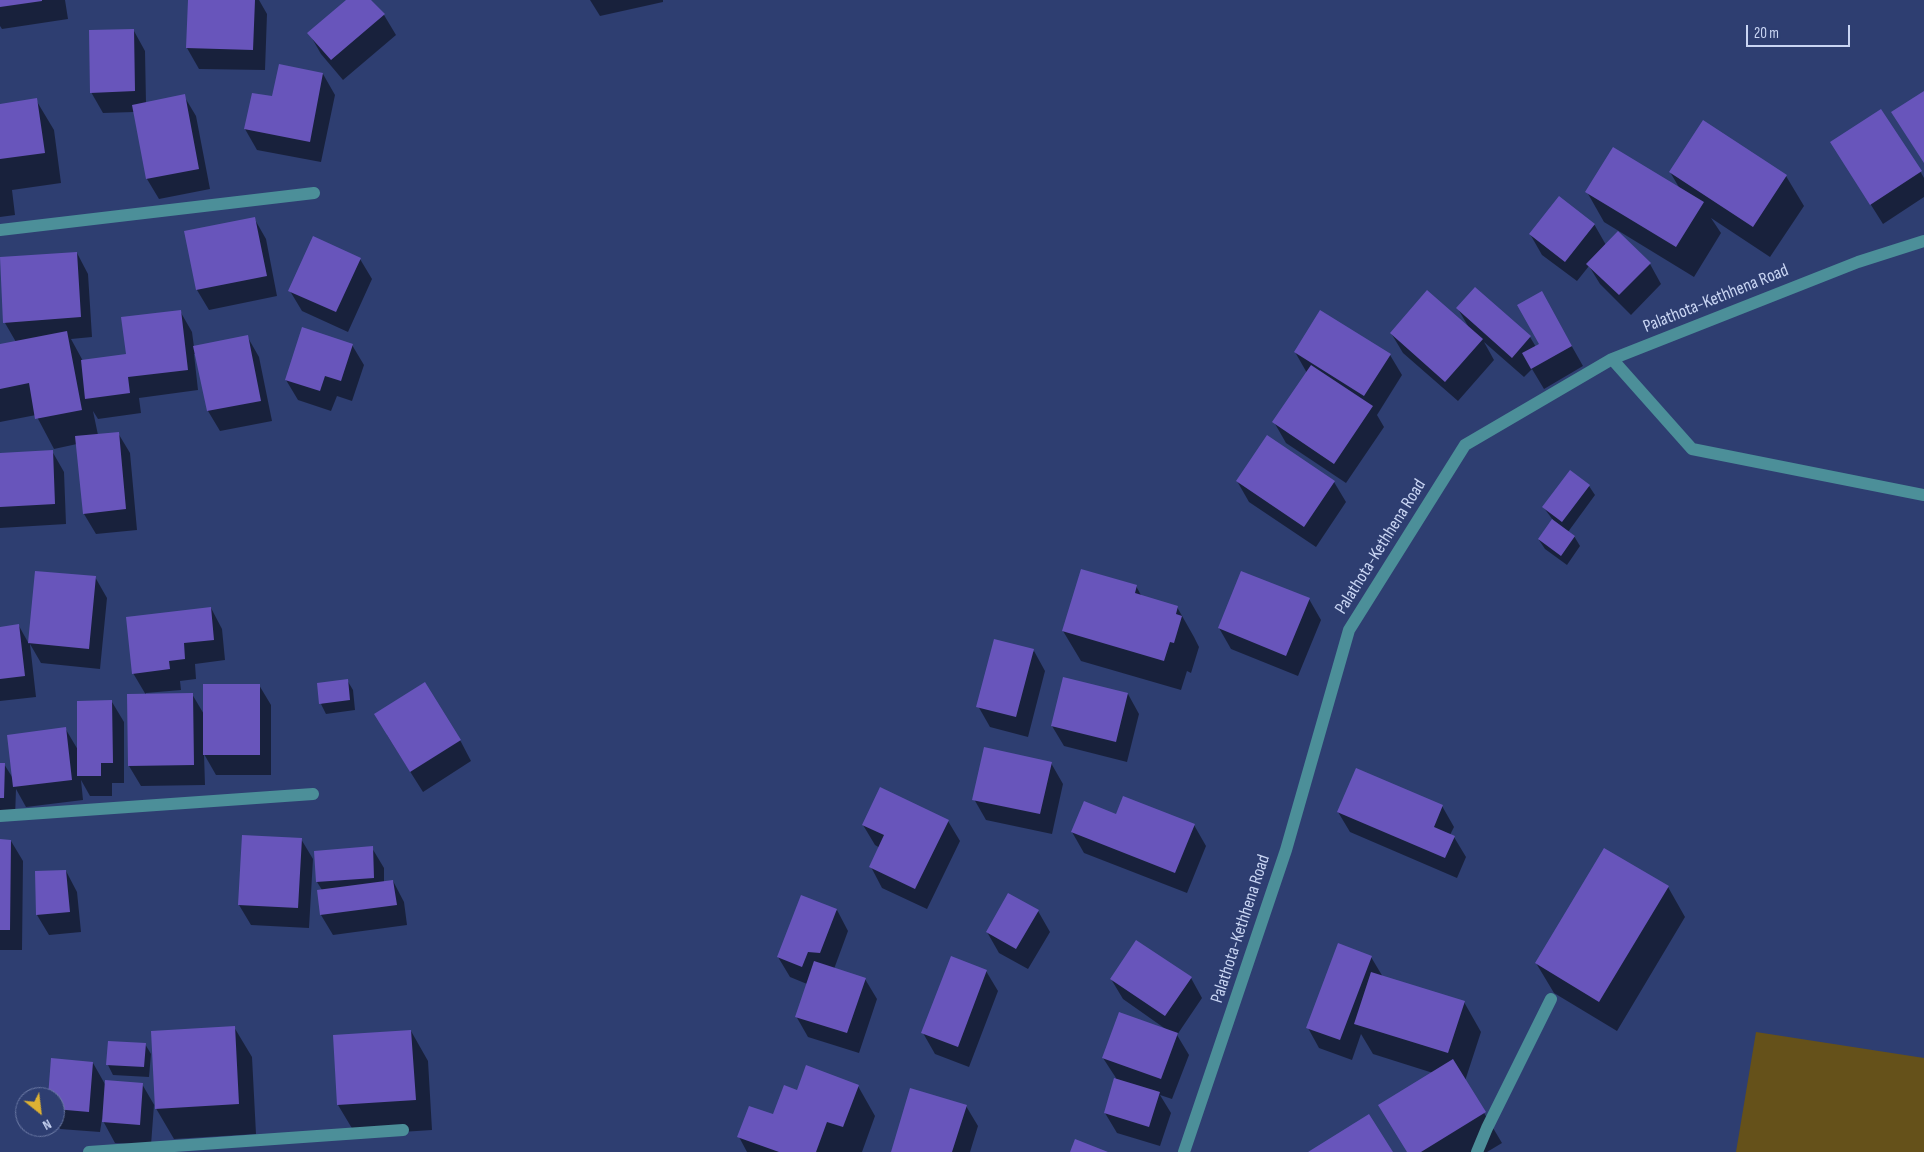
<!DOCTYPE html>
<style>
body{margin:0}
#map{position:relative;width:1924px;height:1152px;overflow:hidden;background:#2e3e71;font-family:"Sofia Sans Condensed",sans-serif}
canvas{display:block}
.north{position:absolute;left:15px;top:1087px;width:50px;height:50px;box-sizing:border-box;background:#2e3e71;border:1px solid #6c7aa5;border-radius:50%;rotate:151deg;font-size:14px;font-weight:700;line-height:20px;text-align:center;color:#c9d5f3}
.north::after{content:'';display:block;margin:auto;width:18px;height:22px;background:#ddb133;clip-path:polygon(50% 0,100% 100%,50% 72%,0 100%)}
.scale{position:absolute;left:1746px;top:25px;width:104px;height:22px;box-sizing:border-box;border:2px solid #c9d5f3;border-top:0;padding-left:6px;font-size:15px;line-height:18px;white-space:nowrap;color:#c9d5f3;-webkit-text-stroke:4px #2e3e71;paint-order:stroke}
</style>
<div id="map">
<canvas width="1924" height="1152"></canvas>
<div class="north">N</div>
<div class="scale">20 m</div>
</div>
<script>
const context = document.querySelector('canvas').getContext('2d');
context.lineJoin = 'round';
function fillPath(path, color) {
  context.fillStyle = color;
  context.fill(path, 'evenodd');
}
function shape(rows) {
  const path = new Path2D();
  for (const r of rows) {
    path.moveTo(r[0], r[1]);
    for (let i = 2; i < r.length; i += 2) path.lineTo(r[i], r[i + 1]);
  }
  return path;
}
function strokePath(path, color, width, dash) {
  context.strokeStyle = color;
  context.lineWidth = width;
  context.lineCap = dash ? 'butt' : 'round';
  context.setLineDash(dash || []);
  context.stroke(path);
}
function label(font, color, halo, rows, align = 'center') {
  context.font = font + ' "Sofia Sans Condensed",sans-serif';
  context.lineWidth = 4;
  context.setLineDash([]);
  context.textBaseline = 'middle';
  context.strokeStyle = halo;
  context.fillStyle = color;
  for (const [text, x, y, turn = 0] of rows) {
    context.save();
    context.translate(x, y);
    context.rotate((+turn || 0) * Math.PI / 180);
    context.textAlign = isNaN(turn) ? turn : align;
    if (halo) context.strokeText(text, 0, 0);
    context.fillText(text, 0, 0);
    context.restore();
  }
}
fillPath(shape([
 [1756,1032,1924,1058,1924,1152,1736,1152]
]), '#65511a');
fillPath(shape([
 [0,0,65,0,68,19,2,29,0,26],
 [189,0,259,0,267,14,265,70,199,69,187,48],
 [348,0,369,0,384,15,396,35,343,80,321,54,309,33],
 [590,0,663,0,663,2,600,16],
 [134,31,145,51,146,103,184,96,196,116,210,189,159,199,147,179,134,112,103,113,91,92],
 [323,74,335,95,321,162,257,150,245,129,273,98],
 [36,100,54,130,61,183,12,190,15,215,0,217,0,105],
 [1832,143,1920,171,1924,178,1924,197,1883,224],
 [1670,172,1786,176,1804,206,1770,257,1711,218,1721,233,1694,277,1604,222,1587,192,1680,189],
 [254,218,266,239,277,296,209,310,197,290,186,232],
 [1594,224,1606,245,1650,264,1661,284,1631,315,1600,284,1589,266,1577,281,1542,255,1530,234],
 [77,253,88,274,92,337,71,339,83,361,128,356,180,311,192,332,194,347,247,336,259,357,272,421,220,431,208,411,196,354,194,354,198,390,139,398,141,413,98,419,93,411,98,435,118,433,130,453,137,530,96,534,84,514,77,444,54,449,36,415,0,422,0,345,16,342,5,323],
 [360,259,372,279,348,332,302,311,290,291],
 [1475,288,1530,337,1536,347,1541,344,1553,313,1583,366,1544,389,1532,369,1524,377,1484,342,1494,360,1458,401,1403,353,1391,333,1468,326,1458,309],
 [352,345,364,365,352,401,337,396,331,411,298,400,286,380],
 [1295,352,1390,355,1402,375,1377,415,1384,427,1346,483,1286,443,1274,422,1307,373],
 [52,451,64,472,66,524,0,528,0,454],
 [1237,481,1334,482,1346,502,1316,547,1249,502],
 [1589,486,1595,495,1568,532,1574,536,1580,546,1567,565,1545,549,1539,540,1553,520,1544,508],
 [37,572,95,577,107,598,100,669,41,663,30,644,36,697,0,701,0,628,19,626,29,644],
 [1136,586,1142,597,1177,607,1194,637,1199,647,1191,673,1187,671,1181,690,1081,661,1063,631],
 [1309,599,1321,620,1298,676,1231,649,1219,628],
 [211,608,222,629,225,660,195,664,196,679,180,681,181,690,146,693,146,695,192,694,205,716,259,685,271,705,271,775,216,775,204,754,205,785,141,786,129,766,146,695,133,673],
 [1034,651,1045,671,1028,737,990,727,978,706],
 [347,680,353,690,355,710,326,714,321,704],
 [1128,694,1139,714,1127,762,1064,746,1052,726],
 [112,702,124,722,124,783,112,783,112,796,90,796,81,780,83,800,26,807,16,789,15,818,0,818,0,764,4,764,14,780,65,728,78,750],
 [387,735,460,740,471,761,423,792],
 [1051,763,1063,784,1052,834,986,820,974,799],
 [1442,806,1454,827,1450,835,1454,837,1466,857,1457,878,1350,832,1338,812],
 [1116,815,1194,825,1206,846,1187,893,1084,853,1072,832],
 [948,821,960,841,927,909,882,888,871,867,880,848,875,845,863,825],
 [301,839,313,859,309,928,251,925,239,905],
 [0,841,11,841,23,861,22,950,0,950],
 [372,848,384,868,384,882,393,881,404,902,407,925,333,935,321,915,318,891,322,890,317,882],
 [66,871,77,892,81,932,49,935,37,915],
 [1668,887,1685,917,1617,1031,1554,993,1536,963],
 [837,910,848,931,834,969,865,979,877,999,859,1053,808,1037,796,1016,807,984,790,977,778,957],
 [1038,911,1050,932,1028,969,999,953,987,932],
 [1371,957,1383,977,1464,1002,1481,1032,1465,1081,1502,1143,1487,1152,1408,1152,1433,1073,1373,1054,1361,1034,1352,1060,1319,1048,1308,1028],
 [986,971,998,991,969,1067,935,1054,923,1033],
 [1191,978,1202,998,1177,1035,1189,1055,1172,1099,1160,1095,1171,1113,1160,1146,1117,1133,1105,1113,1116,1078,1103,1058,1167,1030,1123,999,1111,979],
 [234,1027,252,1057,256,1134,174,1139,154,1105,151,1145,115,1143,102,1119,100,1132,60,1129,55,1120,55,1097,49,1097,93,1063,106,1086,142,1084,156,1108],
 [411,1031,428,1061,432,1130,356,1135,338,1105,334,1036],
 [145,1044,151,1054,149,1077,113,1075,108,1065],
 [858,1086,875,1116,862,1152,747,1152,739,1137,774,1116,798,1091],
 [966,1106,978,1126,970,1152,892,1152]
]), '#0007');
fillPath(shape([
 [0,0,42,0,42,1,0,7],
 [188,0,255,0,253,50,186,48],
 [346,0,371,0,385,14,331,60,307,33],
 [134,29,135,91,90,93,89,30],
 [279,64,323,73,310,142,244,129,252,93,272,96],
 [1924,91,1924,163,1891,112],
 [185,94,199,169,146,179,132,105],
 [37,98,45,153,0,159,0,104],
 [1881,109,1922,171,1870,205,1830,142],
 [1703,120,1787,175,1753,227,1669,172],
 [1613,147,1704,202,1676,247,1585,192],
 [1559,196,1595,224,1565,262,1529,234],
 [255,217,267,276,196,290,184,231],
 [1618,231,1651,263,1619,295,1586,264],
 [313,236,361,258,336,312,288,291],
 [77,252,81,317,3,323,0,257],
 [1475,287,1531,336,1512,358,1456,308],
 [1427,290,1483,339,1445,382,1390,333],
 [1542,291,1572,346,1531,369,1522,353,1539,344,1517,305],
 [181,310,188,370,128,377,130,393,85,399,81,360,126,354,121,317],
 [1320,310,1391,354,1364,396,1294,352],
 [302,327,353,344,341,381,325,376,320,391,285,380],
 [67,331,82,410,35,419,29,383,0,389,0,344],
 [248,335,261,401,207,411,193,346],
 [1311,365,1373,406,1334,464,1272,422],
 [119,432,126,509,83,514,75,436],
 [1267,435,1335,481,1304,527,1236,481],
 [53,450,55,504,0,507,0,453],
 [1570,470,1590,485,1562,522,1542,507],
 [1552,519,1575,536,1561,556,1538,539],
 [1081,569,1137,585,1135,593,1178,606,1176,614,1182,616,1174,643,1170,642,1164,661,1062,631],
 [35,571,96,576,89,649,28,643],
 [1241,571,1310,598,1286,656,1218,628],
 [211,607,214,640,184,643,185,659,169,661,170,669,132,674,126,617],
 [19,624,25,676,0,679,0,627],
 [994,639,1034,649,1016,717,976,707],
 [1063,677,1128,693,1116,742,1051,726],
 [348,679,350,700,319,704,317,683],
 [425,682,461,740,410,772,374,714],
 [203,684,260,684,260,755,203,755],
 [193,693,194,765,128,766,127,694],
 [112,700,113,763,101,763,101,776,77,776,77,701],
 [66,727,72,780,13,787,7,735],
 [984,747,1052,762,1040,814,972,800],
 [0,763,5,763,4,798,0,798],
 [1356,768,1443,805,1434,827,1455,836,1445,858,1337,812],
 [880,787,949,820,915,889,869,867,884,835,862,825],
 [1123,796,1195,824,1175,873,1071,832,1084,801,1116,814],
 [242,835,302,838,298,908,238,905],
 [0,839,11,840,10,930,0,930],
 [373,846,374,878,316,882,314,851],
 [1604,848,1669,886,1599,1002,1535,963],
 [66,870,70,912,36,915,35,871],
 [393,880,397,905,320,915,317,890],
 [1008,893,1039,910,1016,949,986,932],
 [801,895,837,909,820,953,808,952,802,967,777,957],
 [1136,940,1192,977,1165,1016,1110,979],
 [1338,943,1372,956,1340,1040,1306,1028],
 [951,956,987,970,958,1047,921,1033],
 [814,961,866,978,847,1033,795,1017],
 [1371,972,1465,1001,1448,1053,1354,1024],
 [1119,1012,1178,1033,1161,1079,1102,1058],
 [235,1026,239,1104,155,1109,151,1031],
 [411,1030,416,1100,337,1105,333,1035],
 [108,1041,146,1043,144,1067,106,1065],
 [51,1058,93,1062,89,1112,55,1109,55,1097,48,1097],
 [1453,1059,1486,1112,1421,1152,1407,1152,1378,1105],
 [806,1065,859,1085,843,1127,827,1122,816,1152,779,1152,737,1137,749,1106,773,1114,784,1085,797,1090],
 [1114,1078,1160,1092,1149,1127,1104,1113],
 [105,1080,143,1083,140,1125,102,1122],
 [910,1088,967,1105,952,1152,891,1152],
 [1369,1114,1393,1152,1308,1152],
 [1075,1139,1108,1152,1070,1152]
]), '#6855bb');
strokePath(shape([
 [0,230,314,193],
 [1612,359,1692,449,1924,495],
 [0,816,313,794],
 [89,1152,403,1130],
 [1184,1152,1286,850,1349,630,1465,445,1612,359,1858,262,1924,241],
 [1477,1152,1487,1128,1551,999]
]), '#4c8f99', 12);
label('18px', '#c9d5f3', '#2e3e71', [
 ["Palathota-Kethhena Road",1716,299,-22],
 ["Palathota-Kethhena Road",1381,547,-58],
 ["Palathota-Kethhena Road",1241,929,-72]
]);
</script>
